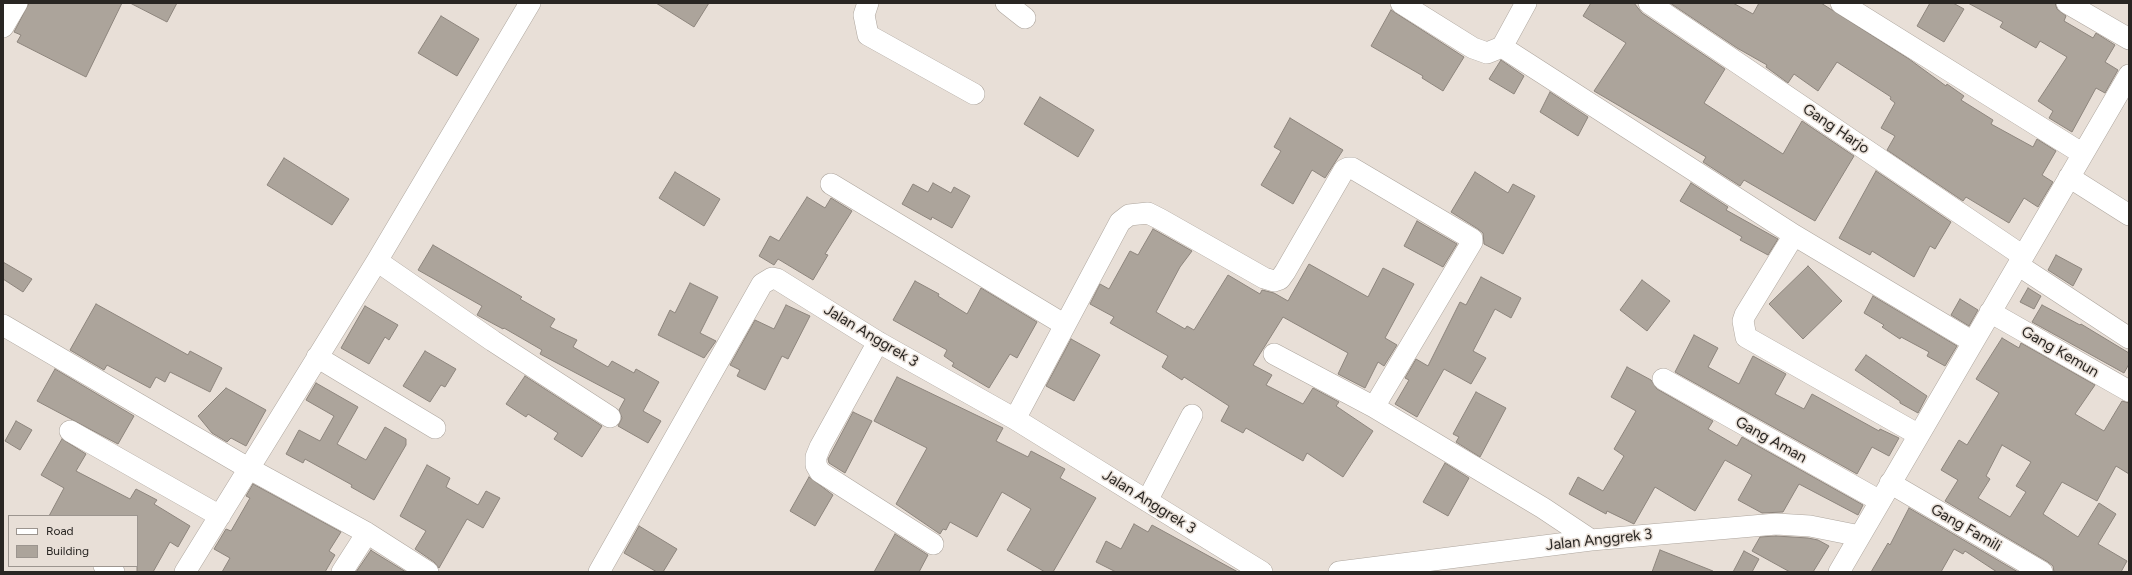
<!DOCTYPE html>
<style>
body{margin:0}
#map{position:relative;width:2132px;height:575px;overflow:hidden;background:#e8dfd7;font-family:Figtree,sans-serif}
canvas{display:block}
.frame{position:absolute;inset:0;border:4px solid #292623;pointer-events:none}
.legend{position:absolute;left:8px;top:515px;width:130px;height:52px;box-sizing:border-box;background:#e8dfd7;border:1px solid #9c958f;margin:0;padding:5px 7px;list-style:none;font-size:12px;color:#292623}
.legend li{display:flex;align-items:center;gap:8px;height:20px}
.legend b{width:20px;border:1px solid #9c958f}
</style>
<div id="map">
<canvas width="2132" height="575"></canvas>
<div class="frame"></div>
<ul class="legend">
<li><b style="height:5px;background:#fff"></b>Road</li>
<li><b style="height:11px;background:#aca49b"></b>Building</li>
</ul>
</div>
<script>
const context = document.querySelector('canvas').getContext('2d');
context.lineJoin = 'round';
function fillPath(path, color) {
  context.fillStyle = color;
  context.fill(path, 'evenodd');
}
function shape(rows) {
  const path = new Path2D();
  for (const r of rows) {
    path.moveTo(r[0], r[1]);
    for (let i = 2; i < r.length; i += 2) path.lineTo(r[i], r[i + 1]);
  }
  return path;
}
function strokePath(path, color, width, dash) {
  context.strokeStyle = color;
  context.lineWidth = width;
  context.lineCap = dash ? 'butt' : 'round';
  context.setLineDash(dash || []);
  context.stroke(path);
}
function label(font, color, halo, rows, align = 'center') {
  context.font = font + ' Figtree,sans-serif';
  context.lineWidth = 3;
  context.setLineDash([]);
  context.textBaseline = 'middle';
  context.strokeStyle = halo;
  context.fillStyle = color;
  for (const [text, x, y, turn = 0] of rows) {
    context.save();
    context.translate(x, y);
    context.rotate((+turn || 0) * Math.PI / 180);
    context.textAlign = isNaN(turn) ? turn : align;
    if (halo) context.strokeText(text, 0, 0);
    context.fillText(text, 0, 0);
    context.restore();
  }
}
const building = shape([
 [29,3,122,3,86,77,17,42,21,35,14,32,29,3],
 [130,3,177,3,167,22,130,3],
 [656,3,709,3,694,27,656,3],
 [1591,3,1634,3,1642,13,1725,69,1704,103,1783,154,1802,121,1854,156,1815,221,1744,180,1740,186,1703,162,1706,157,1594,91,1626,43,1583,16,1591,3],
 [1670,3,1733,3,1753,14,1759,3,1821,3,1909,59,1946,86,1947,84,1964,96,1961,100,1993,120,1991,124,2033,147,2037,139,2056,151,2042,175,2053,182,2038,207,2024,198,2009,223,1966,197,1963,201,1887,150,1895,136,1881,128,1895,103,1890,99,1891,97,1837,62,1818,91,1794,74,1788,83,1766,67,1767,65,1737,48,1670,3],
 [1930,3,1953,3,1964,9,1944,42,1917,26,1930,3],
 [1968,3,2055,3,2057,9,2066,16,2064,21,2093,38,2096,33,2115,45,2105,62,2118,70,2105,93,2096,88,2072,132,2049,118,2053,111,2038,101,2067,57,2040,41,2036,48,2000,27,2003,22,1968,3],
 [1391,10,1464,57,1443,91,1422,78,1423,76,1371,46,1391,10],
 [441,16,479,39,457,76,418,53,441,16],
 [1501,60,1524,76,1514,94,1489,79,1501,60],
 [1550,92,1588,117,1578,136,1540,112,1550,92],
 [1040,97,1094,130,1078,157,1024,124,1040,97],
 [1290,118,1343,150,1325,178,1312,170,1293,204,1261,185,1281,151,1274,147,1290,118],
 [284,158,349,199,332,225,267,185,284,158],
 [1876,171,1951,222,1935,249,1930,246,1914,277,1872,251,1870,255,1839,238,1876,171],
 [675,172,720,199,704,226,659,198,675,172],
 [1475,172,1508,193,1513,184,1535,196,1503,254,1484,244,1483,233,1478,229,1451,212,1475,172],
 [933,183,951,193,954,187,970,196,952,228,932,217,931,220,902,204,913,184,928,192,933,183],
 [1691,183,1728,207,1726,210,1778,239,1768,255,1740,240,1742,237,1680,201,1691,183],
 [807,197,825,208,831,198,852,211,825,254,828,255,813,280,778,259,774,265,759,256,770,236,779,241,807,197],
 [1417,221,1457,244,1443,267,1404,246,1417,221],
 [1153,229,1192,251,1180,267,1156,312,1185,329,1187,326,1194,330,1228,275,1260,294,1262,290,1274,293,1288,301,1309,264,1368,297,1383,268,1414,284,1385,338,1397,345,1384,366,1378,362,1365,388,1338,374,1348,353,1283,317,1253,365,1272,375,1266,385,1303,404,1313,388,1339,402,1336,406,1373,431,1343,477,1307,453,1303,461,1246,428,1243,433,1221,421,1229,406,1184,377,1182,380,1162,367,1168,356,1110,323,1114,317,1090,304,1100,284,1109,289,1130,251,1138,255,1153,229],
 [433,245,522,297,520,299,555,319,550,327,577,340,573,347,608,367,612,361,634,373,636,369,659,382,643,411,661,421,648,443,618,426,622,418,619,410,625,399,540,354,542,350,504,328,503,329,477,315,482,306,418,270,433,245],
 [2056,255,2082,269,2073,286,2048,270,2056,255],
 [3,262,32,279,23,292,3,279,3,262],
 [1808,266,1842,301,1803,339,1769,304,1808,266],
 [1481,277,1521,298,1511,318,1495,309,1473,351,1486,358,1471,384,1444,369,1417,417,1395,404,1409,380,1405,378,1416,359,1428,366,1460,302,1466,305,1481,277],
 [1642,280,1670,301,1647,331,1620,310,1642,280],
 [915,281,939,294,938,296,967,314,981,288,1037,322,1017,358,1010,354,989,388,952,366,954,363,944,356,947,350,893,320,915,281],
 [690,283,718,297,700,333,716,341,704,358,658,335,670,310,675,313,690,283],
 [2028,288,2041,296,2034,309,2020,302,2028,288],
 [1873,296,1957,346,1945,366,1927,356,1929,352,1901,337,1900,339,1882,327,1884,325,1864,313,1873,296],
 [1960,299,1978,310,1969,326,1951,315,1960,299],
 [96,304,188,355,190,351,222,368,210,392,170,372,165,382,156,377,150,388,107,365,104,370,70,350,96,304],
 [786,305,810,316,788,359,782,356,765,390,737,376,740,370,730,365,755,320,774,329,786,305],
 [2042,305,2080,325,2081,324,2129,353,2129,364,2124,373,2032,322,2042,305],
 [365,306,398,325,389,340,385,337,369,364,341,348,365,306],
 [1694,335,1718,348,1708,367,1739,384,1753,356,1786,374,1775,394,1804,409,1812,394,1879,431,1880,429,1899,438,1889,456,1872,447,1857,474,1675,372,1694,335],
 [2002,338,2019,348,2021,343,2095,385,2075,414,2104,431,2122,401,2129,403,2129,474,2116,466,2097,501,2062,482,2043,514,2078,537,2099,503,2116,514,2098,544,2127,561,2121,572,2054,572,2053,566,2048,562,1945,501,1958,480,1941,470,1959,440,1967,445,1999,393,1976,379,2002,338],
 [2002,445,2031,462,2016,486,2026,492,2010,517,1978,498,1990,479,1986,476,2002,445],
 [1071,339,1100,355,1074,401,1046,386,1071,339],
 [425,351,456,369,445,387,441,385,430,402,403,386,425,351],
 [1866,355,1927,396,1918,413,1900,403,1900,401,1855,370,1866,355],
 [1627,367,1651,380,1657,389,1713,421,1708,429,1737,446,1742,437,1863,505,1858,515,1799,484,1783,512,1762,513,1738,500,1752,475,1725,460,1695,511,1655,487,1634,524,1607,511,1606,514,1569,494,1578,477,1603,491,1624,456,1614,449,1636,411,1611,397,1627,367],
 [55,369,134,416,118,444,37,401,55,369],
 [525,376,602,426,582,457,554,439,558,433,528,414,526,417,506,404,525,376],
 [897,377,1003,428,996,441,1028,457,1031,451,1065,469,1060,478,1096,498,1053,572,1045,572,1007,550,1031,509,1002,492,977,537,950,522,946,530,943,529,940,534,896,504,927,448,874,421,897,377],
 [316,383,358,407,337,444,366,460,385,427,406,439,406,445,374,500,351,487,352,485,305,459,303,463,286,454,299,430,320,441,334,416,306,400,316,383],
 [226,388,266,410,246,446,231,438,227,442,212,433,198,416,226,388],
 [1476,392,1506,408,1480,457,1456,442,1459,437,1453,434,1476,392],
 [853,412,872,421,845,473,829,463,828,459,853,412],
 [16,421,32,430,20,450,5,441,16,421],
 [62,439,86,454,76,471,130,499,136,489,157,500,154,504,190,526,178,547,170,542,153,572,137,572,137,516,49,516,64,488,41,475,62,439],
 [1445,463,1469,478,1448,516,1423,502,1445,463],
 [427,465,450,478,446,487,478,505,486,491,500,498,483,528,467,519,439,568,434,562,415,549,426,531,400,516,427,465],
 [809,477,833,495,815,526,790,511,809,477],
 [253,484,341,532,329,551,335,555,325,572,222,572,230,558,214,549,226,529,231,531,250,498,246,496,253,484],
 [1909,508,2018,572,1997,572,1965,551,1963,554,1954,549,1941,572,1871,572,1888,543,1890,545,1909,508],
 [1134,524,1148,532,1152,525,1238,572,1116,572,1096,562,1106,541,1121,549,1134,524],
 [639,526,677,549,663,572,657,572,624,553,639,526],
 [895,534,928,555,919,572,874,572,895,534],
 [1776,536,1808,538,1818,540,1829,546,1813,572,1790,572,1752,551,1760,537,1776,536],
 [371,550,372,551,406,572,356,572,371,550],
 [1660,550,1713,571,1712,572,1652,572,1660,550],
 [1744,551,1759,559,1752,572,1733,572,1744,551]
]);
fillPath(building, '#aca49b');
strokePath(building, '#8d857d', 1);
const street = shape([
 [868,3,864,15,868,35,974,94],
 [1006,3,1025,18],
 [1401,3,1473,48,1487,53,1502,47,1526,3],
 [1649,3,2023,256],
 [1841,3,2083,154],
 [2067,3,2129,39],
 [3,27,17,3],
 [1502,47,1794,235,1973,342],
 [2069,177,2129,215],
 [831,184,1065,325],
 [1794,235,1745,315,1743,321,1746,337,1919,435],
 [377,261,493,341,610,417],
 [2018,265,2129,338],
 [1990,312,2129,391],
 [3,325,248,468,367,533,428,572],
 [878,342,820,447,816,457,816,465,820,472,933,544],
 [1274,354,1374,407,1543,508,1591,540],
 [317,357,435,428],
 [1663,379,1880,501],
 [1015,419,1120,222,1129,215,1148,213,1160,219,1264,278,1274,281,1280,279,1285,272,1344,170,1348,168,1352,168,1472,239,1472,242,1374,407],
 [70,431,220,516],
 [1890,483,2042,572],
 [1147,501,1192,415],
 [104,566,114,572],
 [185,572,377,261,530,3],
 [342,572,367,533],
 [599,572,762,284,772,278,777,279,878,342,1015,419,1262,572],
 [1339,572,1591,540,1776,524,1810,526,1860,536],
 [1839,572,2129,75]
]);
strokePath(street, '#aea69e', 22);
strokePath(street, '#fff', 21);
label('15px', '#292623', '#e8dfd7', [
 ["Gang Harjo",1836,129,34],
 ["Jalan Anggrek 3",871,336,31],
 ["Gang Kemun",2060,352,30],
 ["Gang Aman",1771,440,29],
 ["Jalan Anggrek 3",1149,502,32],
 ["Gang Famili",1966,528,30],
 ["Jalan Anggrek 3",1599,540,-6]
]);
</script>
